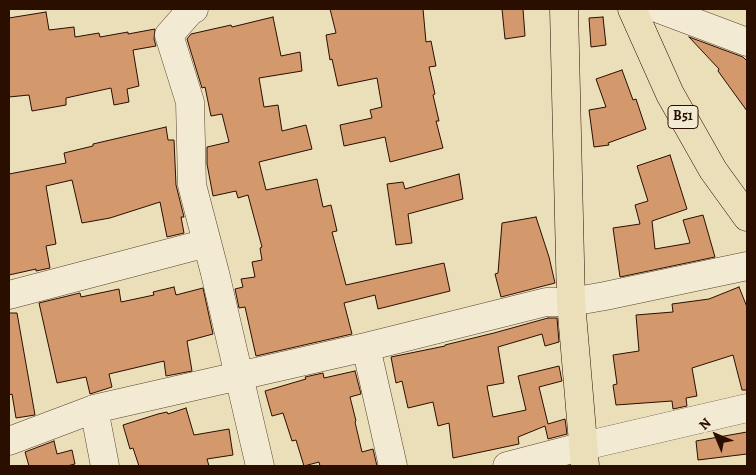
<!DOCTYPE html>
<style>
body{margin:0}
#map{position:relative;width:756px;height:475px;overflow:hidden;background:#ebdfb9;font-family:Alegreya,serif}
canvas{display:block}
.frame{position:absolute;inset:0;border:10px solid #2a0e00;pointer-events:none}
.north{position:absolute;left:691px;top:410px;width:50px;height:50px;-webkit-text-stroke:4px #f2ead2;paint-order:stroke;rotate:315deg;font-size:14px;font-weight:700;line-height:20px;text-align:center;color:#2a0e00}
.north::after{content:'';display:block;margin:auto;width:18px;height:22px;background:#2a0e00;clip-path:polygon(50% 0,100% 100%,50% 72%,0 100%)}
</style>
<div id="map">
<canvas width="756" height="475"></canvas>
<div class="frame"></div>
<div class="north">N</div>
</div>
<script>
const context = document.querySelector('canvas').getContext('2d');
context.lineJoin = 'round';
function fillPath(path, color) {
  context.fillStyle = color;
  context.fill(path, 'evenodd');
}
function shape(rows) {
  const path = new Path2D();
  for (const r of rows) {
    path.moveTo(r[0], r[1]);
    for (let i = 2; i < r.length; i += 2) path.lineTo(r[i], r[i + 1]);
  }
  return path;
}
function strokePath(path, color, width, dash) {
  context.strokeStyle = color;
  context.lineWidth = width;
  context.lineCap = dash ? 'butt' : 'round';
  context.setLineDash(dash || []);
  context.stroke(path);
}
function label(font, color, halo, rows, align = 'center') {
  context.font = font + ' Alegreya,serif';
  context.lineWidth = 4;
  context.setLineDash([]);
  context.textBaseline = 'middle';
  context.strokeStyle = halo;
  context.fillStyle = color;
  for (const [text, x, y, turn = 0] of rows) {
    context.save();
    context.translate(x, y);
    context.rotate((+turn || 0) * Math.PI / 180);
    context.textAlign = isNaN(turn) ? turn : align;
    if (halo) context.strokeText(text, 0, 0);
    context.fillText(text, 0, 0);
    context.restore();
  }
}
const building = shape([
 [330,9,423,9,426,42,431,41,436,66,429,67,435,94,433,95,439,121,436,121,443,148,390,162,385,137,344,146,340,125,372,118,370,110,382,107,377,78,338,86,332,59,330,60,326,35,336,33,330,9],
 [502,9,523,9,525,36,505,39,502,9],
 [46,12,49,30,74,27,75,37,99,33,100,37,128,32,128,34,155,29,154,39,156,46,133,50,139,86,127,89,129,102,114,105,111,88,66,98,66,105,32,111,29,95,9,97,9,18,46,12],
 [273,17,281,56,300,52,302,71,259,78,264,107,278,105,282,131,306,125,312,149,259,162,266,190,317,179,323,207,331,205,337,231,332,232,346,285,444,263,450,291,378,309,375,295,344,303,352,334,256,356,245,307,239,308,235,289,243,287,241,279,255,277,252,262,262,260,260,248,262,247,248,195,238,198,236,191,213,196,207,164,207,147,229,142,222,114,211,116,205,87,202,88,187,39,191,34,231,25,232,27,273,17],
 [603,17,606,45,591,47,589,18,603,17],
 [689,37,743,57,747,61,747,111,718,71,719,69,689,37],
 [622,70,633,100,636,99,646,129,608,143,609,145,594,147,589,110,606,107,596,79,622,70],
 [166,127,168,140,174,140,176,185,184,217,181,217,184,233,167,237,160,202,110,218,82,223,72,180,46,186,56,244,46,246,50,268,36,271,36,269,9,275,9,174,66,163,64,153,93,146,93,144,166,127],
 [670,155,687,209,652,221,655,249,690,243,683,220,703,215,715,257,620,277,613,228,640,224,635,205,648,201,637,166,670,155],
 [459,174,463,199,408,214,412,243,396,245,387,184,403,182,405,189,459,174],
 [536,217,549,257,555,283,501,297,495,274,498,273,502,223,536,217],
 [174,287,176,295,203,288,213,334,187,341,192,371,166,376,164,361,109,374,112,387,90,394,86,377,57,383,39,303,80,293,81,297,119,289,121,302,154,295,153,292,174,287],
 [739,287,747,307,747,390,742,390,733,355,692,368,697,396,686,398,687,406,673,409,672,401,616,405,613,385,617,384,613,355,639,351,636,315,673,312,672,304,709,299,739,287],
 [9,313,17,313,35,415,16,418,12,394,9,395,9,313],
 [548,318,557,318,559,342,545,346,542,334,498,347,504,383,487,386,493,417,526,410,518,376,559,366,562,381,539,387,548,424,565,419,567,434,548,439,545,426,518,437,519,444,453,458,449,423,438,426,433,402,408,408,402,381,396,383,391,357,445,346,445,345,494,333,548,318],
 [355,371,361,394,350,397,356,421,355,422,362,452,373,449,377,466,320,466,319,462,304,466,296,440,292,441,283,413,272,416,265,391,306,379,305,377,323,373,324,378,355,371],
 [186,408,194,435,229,429,233,455,207,459,209,466,139,466,133,448,130,449,123,425,158,414,167,412,168,414,186,408],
 [747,432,747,454,698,460,696,441,747,432],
 [54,441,57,454,72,450,75,464,67,466,29,466,25,452,54,441]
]);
fillPath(building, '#d3986b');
strokePath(building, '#2a0e00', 1);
const minor = shape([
 [194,9,192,9,169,35,190,102,192,185,215,273,260,466],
 [659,9,747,42],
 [9,295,207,243],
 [366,347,393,466],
 [9,441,94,409],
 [105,466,94,409,366,347,546,302,571,302,605,296,747,266],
 [507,466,584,446,747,408]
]);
const major = shape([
 [564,9,571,302,585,466]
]);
const highway = shape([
 [632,9,670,94,713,170,747,217]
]);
strokePath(minor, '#5a422e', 29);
strokePath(major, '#2a0e00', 29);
strokePath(highway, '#2a0e00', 29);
strokePath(minor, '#f2ead2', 28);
strokePath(major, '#ebdfb9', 28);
strokePath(highway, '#ebdfb9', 28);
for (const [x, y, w] of [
 [683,117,30]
]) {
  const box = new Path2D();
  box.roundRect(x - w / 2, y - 11.5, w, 23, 4);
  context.fillStyle = '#f2ead2';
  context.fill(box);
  strokePath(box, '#2a0e00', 1);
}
label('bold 14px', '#2a0e00', null, [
 ["B51",683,117]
]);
</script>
